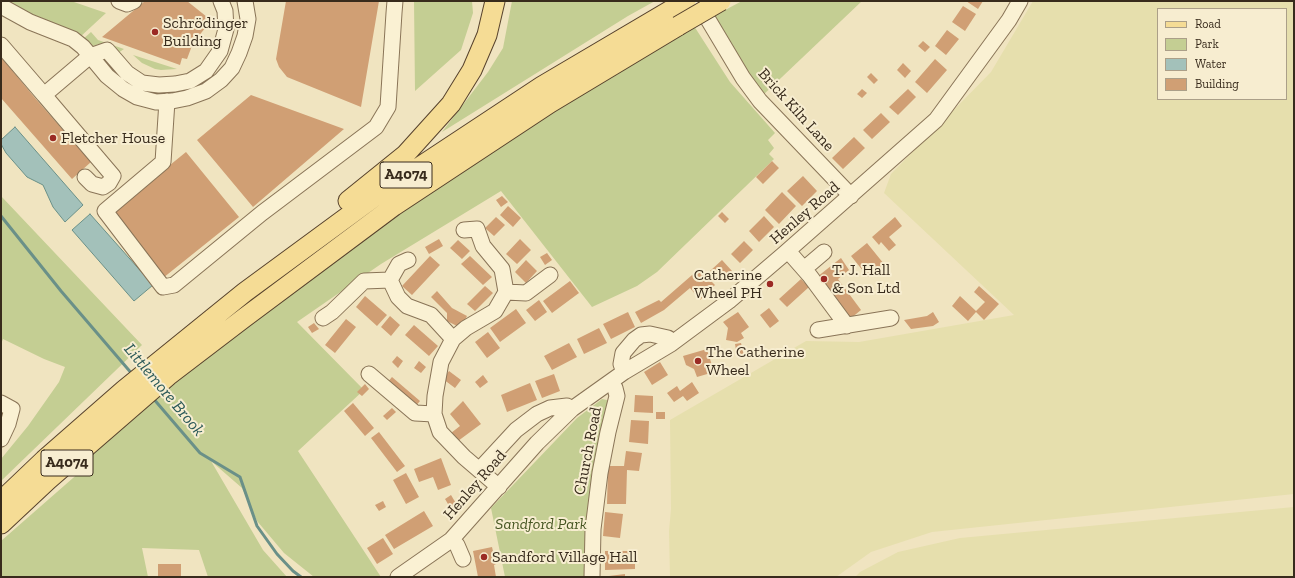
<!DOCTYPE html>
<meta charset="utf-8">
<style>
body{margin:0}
#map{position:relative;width:1295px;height:578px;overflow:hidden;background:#f0e4c0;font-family:"Zilla Slab",serif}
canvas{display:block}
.frame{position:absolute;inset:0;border:2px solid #382b1c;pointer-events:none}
.legend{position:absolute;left:1157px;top:8px;width:130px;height:92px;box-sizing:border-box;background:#f7edd0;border:1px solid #ab9f88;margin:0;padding:5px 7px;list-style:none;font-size:12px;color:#382b1c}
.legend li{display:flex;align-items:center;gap:8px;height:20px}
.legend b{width:20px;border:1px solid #ab9f88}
</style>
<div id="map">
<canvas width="1295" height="578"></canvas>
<div class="frame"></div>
<ul class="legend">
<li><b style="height:5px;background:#f5dc95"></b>Road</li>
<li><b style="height:11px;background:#c4ce93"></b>Park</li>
<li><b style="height:11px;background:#a3c1ba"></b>Water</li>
<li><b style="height:11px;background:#d09f74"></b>Building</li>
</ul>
</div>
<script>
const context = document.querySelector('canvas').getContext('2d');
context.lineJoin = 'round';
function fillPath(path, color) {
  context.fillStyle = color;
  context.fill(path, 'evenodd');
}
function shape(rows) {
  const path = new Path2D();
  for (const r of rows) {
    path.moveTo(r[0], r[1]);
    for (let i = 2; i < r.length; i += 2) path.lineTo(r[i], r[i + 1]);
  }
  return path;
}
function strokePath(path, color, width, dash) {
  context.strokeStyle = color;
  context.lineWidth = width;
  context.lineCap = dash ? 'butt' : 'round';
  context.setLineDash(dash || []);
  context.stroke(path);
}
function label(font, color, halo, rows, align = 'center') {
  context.font = font + ' "Zilla Slab",serif';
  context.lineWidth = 4;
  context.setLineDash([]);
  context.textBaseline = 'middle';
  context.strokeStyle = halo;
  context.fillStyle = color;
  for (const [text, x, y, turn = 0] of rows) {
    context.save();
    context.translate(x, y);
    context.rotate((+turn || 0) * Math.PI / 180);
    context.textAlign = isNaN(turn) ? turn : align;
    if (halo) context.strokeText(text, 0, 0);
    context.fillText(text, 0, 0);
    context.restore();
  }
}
fillPath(shape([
 [1033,1,1294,1,1294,494,932,532,871,552,836,577,670,577,669,531,671,509,670,420,806,341,859,342,1014,315,884,193,891,174,991,72],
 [1158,9,1286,9,1286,99,1158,99],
 [1294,507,1294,577,855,577,860,572,898,552,960,538]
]), '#e6dfad');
fillPath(shape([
 [1,1,71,1,106,13,79,38],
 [414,1,472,1,473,13,461,50,415,91],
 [512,1,655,1,628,16,442,132,488,72,503,48],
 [742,1,862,1,762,96,712,17],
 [694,26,730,82,775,133,768,140,774,148,769,154,774,159,657,272,637,286,592,307,501,191,381,264,297,322,364,390,298,451,381,577,314,577,284,553,257,521,242,488,211,461,263,550,287,577,208,577,199,550,142,548,148,577,1,577,1,541,81,471,77,469,163,390,279,300,416,202,516,134],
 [91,32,98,40,124,49,118,53,104,45,99,44,90,47,82,40],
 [133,55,177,69,161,70,155,69,142,63],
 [1,196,142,345,1,481,1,459,28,426,59,382,65,367,44,359,3,339,1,344],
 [602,399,607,400,607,407,585,577,505,577,491,508,577,418]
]), '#c4ce93');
const water = shape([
 [15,127,83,205,65,222,53,207,43,185,27,177,6,153,1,144,1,140,15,127],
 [90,214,153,285,134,301,72,230,90,214]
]);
fillPath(water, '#a3c1ba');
strokePath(water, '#6a9088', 1);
strokePath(shape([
 [1,216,61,291,133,375],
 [152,397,200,453,240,477,257,526,277,554,293,571,301,577]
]), '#6a9088', 3);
fillPath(shape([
 [145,1,187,1,207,17,202,24,206,27,193,43,187,59,182,58,180,65,102,37],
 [286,1,379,1,361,107,287,77,279,67,276,59],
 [966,1,983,1,978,9],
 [963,6,976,14,965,31,952,22],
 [947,30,959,39,946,55,935,46],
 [923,41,930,47,925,52,918,46],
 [1,57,35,98,91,162,72,179,1,98],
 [935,59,947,70,927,93,915,82],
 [903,63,911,71,905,78,897,70],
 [871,73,878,80,874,84,867,77],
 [862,89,867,93,862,98,857,94],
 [908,89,916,97,898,115,889,107],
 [251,95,344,129,253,207,197,140],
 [881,113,890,122,872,139,863,130],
 [854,137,865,148,843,169,832,158],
 [186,152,239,217,163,278,111,213],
 [772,161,779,168,763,184,756,177],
 [803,176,817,191,802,206,787,191],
 [782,192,796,206,779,224,765,210],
 [502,196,508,202,501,207,496,200],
 [508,206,521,218,513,227,500,215],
 [722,212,729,219,725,223,718,216],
 [764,216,774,227,759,242,749,231],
 [496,217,505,225,494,236,485,228],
 [895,217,902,226,889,237,896,245,889,251,881,242,879,245,872,237],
 [439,239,443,246,429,254,425,247],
 [520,239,531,250,517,264,506,254],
 [458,240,470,251,462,259,450,248],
 [744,241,753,250,740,263,731,254],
 [867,243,884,264,868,277,851,256],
 [547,253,552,260,545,265,540,257],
 [430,256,440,265,412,295,402,286],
 [470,256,492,277,483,285,461,264],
 [841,258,849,270,838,279,861,310,850,319,817,277],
 [526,260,537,271,526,283,515,272],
 [722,260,732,271,720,282,710,271],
 [699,269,715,285,700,300,690,288,664,310,641,323,635,312,659,300,661,302],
 [801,279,809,287,787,307,779,299],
 [570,281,579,293,552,313,543,301],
 [485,286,493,293,475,311,467,304],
 [979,286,999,304,984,320,976,312,968,321,952,306,960,296,976,311,985,302,974,292],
 [437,291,452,308,467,316,461,328,447,321,447,313,431,297],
 [365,296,387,315,377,326,356,307],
 [539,300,547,312,535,321,526,310],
 [769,308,779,321,770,328,760,315],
 [516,309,526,323,500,342,490,328],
 [628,312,635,327,611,339,603,324],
 [738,312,749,327,741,333,744,338,737,342,726,340,728,328,723,322],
 [933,312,939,322,933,326,911,329,904,320,927,316],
 [390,316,400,325,391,336,381,327],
 [346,319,356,327,335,353,325,345],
 [314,323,319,329,312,333,308,327],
 [414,325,438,346,429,356,405,335],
 [599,328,607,343,584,354,577,339],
 [488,332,500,348,487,358,475,342],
 [569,343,577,357,552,370,544,356],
 [741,343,744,355,737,356,735,344],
 [707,349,714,372,697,377,694,369,686,365,683,356],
 [397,356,403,361,398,368,392,362],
 [419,361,426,367,421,373,414,368],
 [660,362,668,375,652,385,644,372],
 [449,371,461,380,455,388,443,379],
 [554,374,560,391,542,398,535,381],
 [483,375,488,382,480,388,475,382],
 [392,377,420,401,414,408,386,384],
 [692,382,699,393,687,401,683,396,674,402,667,393,677,386,680,391],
 [530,383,537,400,507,412,501,395],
 [365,384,369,389,362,396,357,392],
 [635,395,653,396,653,413,634,412],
 [463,401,481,424,458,441,451,433,460,426,450,414],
 [353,403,374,428,365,436,344,411],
 [392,408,396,412,387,420,383,416],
 [656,412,665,412,665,419,656,419],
 [631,420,649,421,648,444,629,442],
 [379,432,405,466,397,472,371,438],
 [626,451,642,453,639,471,627,470,626,504,607,504,608,466,624,466],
 [441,458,451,485,438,490,433,477,419,482,414,469],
 [406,473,419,497,406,504,393,480],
 [451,495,457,505,451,509,445,499],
 [383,501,386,507,379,511,375,505],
 [424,511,433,526,394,549,385,535],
 [605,512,623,514,620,538,603,536],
 [383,538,393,554,377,564,367,548],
 [492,547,496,564,494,565,496,577,478,577,473,551],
 [605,551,635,551,635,569,605,570],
 [158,564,181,564,181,577,158,577],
 [625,574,625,577,610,577,609,576]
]), '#d09f74');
const minor = shape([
 [119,1,127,4,134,1],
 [697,1,743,78,760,101,851,196],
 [1,6,30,22,73,39,83,47,107,76,123,89,137,97,156,102,172,101,187,98,206,91,221,80,232,68,239,53,245,36,248,19,245,1],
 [1,45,44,95],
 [167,101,163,162,105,211,163,287,174,285,262,213,376,127,388,107,394,13,395,1],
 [85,177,92,184,103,187,109,183,113,176,44,95,90,56,107,50,127,73,142,83,159,85,175,84,190,81,206,71,220,51,226,29,225,11,221,1],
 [464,230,477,229,483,246,502,269,506,292,495,311,466,328,453,339,441,362,435,396,434,414,440,432,464,457,499,487],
 [788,251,810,276,847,326],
 [804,269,824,252],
 [390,280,399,264,408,260],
 [506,292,526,293,550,275],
 [323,318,332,312,364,281,390,280,398,297,407,306,431,315,453,339],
 [818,330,891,318],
 [624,372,621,364,623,353,634,340,641,335,650,334,668,338,671,344],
 [369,374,415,413,434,414],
 [1,403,12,409,8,424,1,439],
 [479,470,516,430,537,414,550,408,567,406,572,409],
 [451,540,457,545,463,559],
 [398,577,451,540,537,443,572,409,624,372,671,344,729,301,784,254,936,120,1009,20,1020,1],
 [592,577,593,529,600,473,608,432,617,396,615,388,610,382]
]);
const major = shape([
 [348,201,405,155,451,104,472,70,487,35,495,1],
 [1,501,44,460,124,390,245,292,377,195,542,86,686,1],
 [1,524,48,480,168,376,244,318,394,206,550,103,678,26]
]);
strokePath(minor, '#897457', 17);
strokePath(major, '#57422c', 21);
strokePath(minor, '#faf1d3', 15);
strokePath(major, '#f5dc95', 19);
const majorBridge = shape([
 [678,26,721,1]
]);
strokePath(majorBridge, '#57422c', 21, []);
strokePath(majorBridge, '#f5dc95', 19);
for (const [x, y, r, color] of [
 [155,32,4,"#9b2a24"],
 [53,138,4,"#9b2a24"],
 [824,279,4,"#9b2a24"],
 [770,284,4,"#9b2a24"],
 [698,361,4,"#9b2a24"],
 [484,557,4,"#9b2a24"]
]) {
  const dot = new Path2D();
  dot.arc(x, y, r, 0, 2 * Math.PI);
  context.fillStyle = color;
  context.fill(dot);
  strokePath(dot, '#f7edd0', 1.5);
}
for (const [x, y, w] of [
 [406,175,52],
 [67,463,52]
]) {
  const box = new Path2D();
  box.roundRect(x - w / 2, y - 13, w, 26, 3);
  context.fillStyle = '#f7edd0';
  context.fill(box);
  strokePath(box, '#382b1c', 1);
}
label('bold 15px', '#382b1c', null, [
 ["A4074",406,175],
 ["A4074",67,463]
]);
label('16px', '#382b1c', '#f7edd0', [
 ["Schrödinger",163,23],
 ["Building",163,41],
 ["Fletcher House",61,138],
 ["T. J. Hall",832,270],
 ["& Son Ltd",832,288],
 ["Catherine",762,275,"right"],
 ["Wheel PH",762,293,"right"],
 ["The Catherine",706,352],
 ["Wheel",706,370],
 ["Sandford Village Hall",492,557]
], 'left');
label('16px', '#382b1c', '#f7edd0', [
 ["Brick Kiln Lane",796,110,48],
 ["Henley Road",805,213,-41],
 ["Church Road",588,451,-79],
 ["Henley Road",475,485,-49]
]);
label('italic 16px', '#465622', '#f7edd0', [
 ["Sandford Park",541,524]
]);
label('italic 17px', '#2b5958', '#f7edd0', [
 ["Littlemore Brook",164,390,50]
]);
</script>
